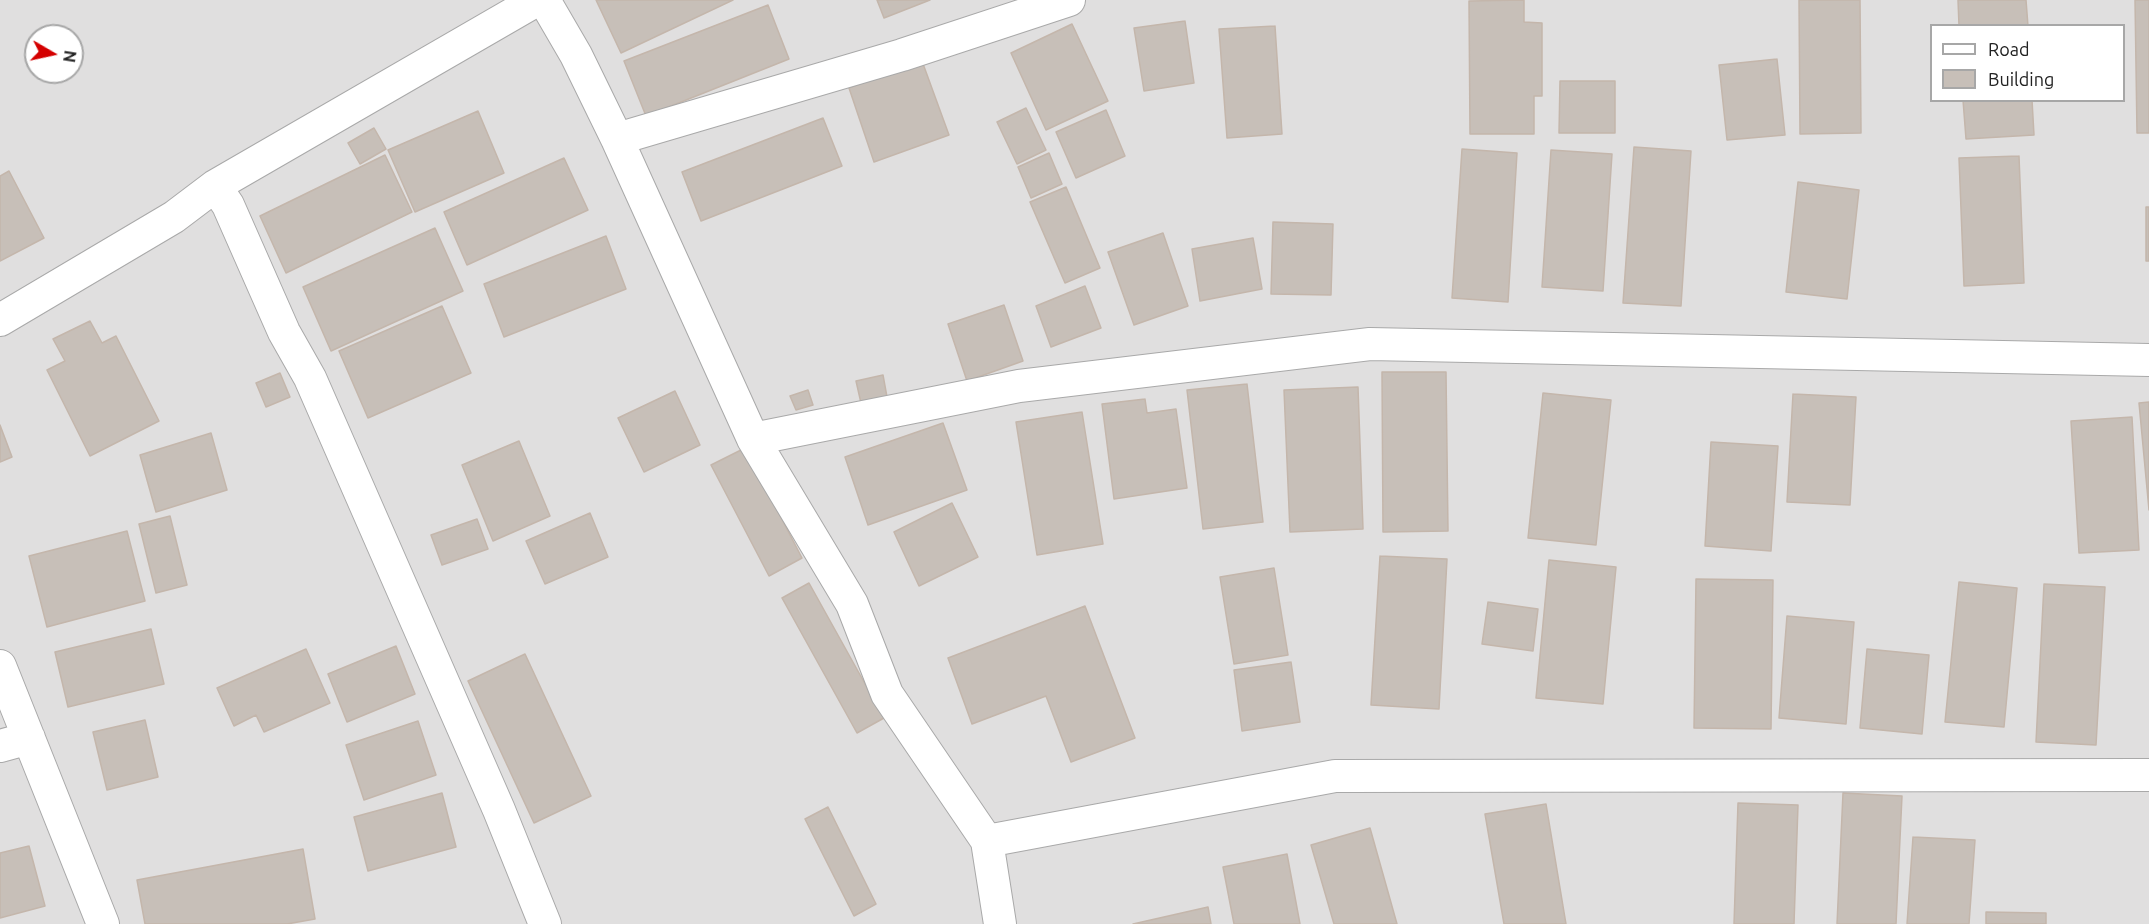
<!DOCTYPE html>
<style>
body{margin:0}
#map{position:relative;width:2149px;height:924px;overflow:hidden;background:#f2efe9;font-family:Ubuntu,sans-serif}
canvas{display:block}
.legend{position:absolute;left:1930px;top:24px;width:195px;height:78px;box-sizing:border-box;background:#fff;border:2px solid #a7a7a7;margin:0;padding:8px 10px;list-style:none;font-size:18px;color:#222}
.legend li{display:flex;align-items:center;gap:12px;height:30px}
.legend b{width:30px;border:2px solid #a7a7a7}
.north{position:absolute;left:24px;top:24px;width:60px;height:60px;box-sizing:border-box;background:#fff;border:2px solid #a7a7a7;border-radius:50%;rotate:99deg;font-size:16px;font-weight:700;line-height:24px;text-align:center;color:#222}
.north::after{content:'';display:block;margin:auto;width:21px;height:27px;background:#d40000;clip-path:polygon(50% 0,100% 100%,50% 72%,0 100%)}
</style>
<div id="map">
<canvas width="2149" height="924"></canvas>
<ul class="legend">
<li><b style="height:8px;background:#fff"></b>Road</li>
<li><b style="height:16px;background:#c7bfb8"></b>Building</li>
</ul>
<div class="north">N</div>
</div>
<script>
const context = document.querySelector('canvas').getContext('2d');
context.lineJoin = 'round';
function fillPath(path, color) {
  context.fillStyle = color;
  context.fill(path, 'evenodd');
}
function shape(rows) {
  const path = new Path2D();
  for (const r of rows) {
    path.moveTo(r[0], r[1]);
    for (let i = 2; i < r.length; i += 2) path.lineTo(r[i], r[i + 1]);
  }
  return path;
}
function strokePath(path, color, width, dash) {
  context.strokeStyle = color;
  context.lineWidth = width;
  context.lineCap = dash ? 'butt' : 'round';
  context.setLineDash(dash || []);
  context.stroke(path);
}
fillPath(shape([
 [0,0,2149,0,2149,924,0,924],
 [1932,26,2124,26,2124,100,1932,100],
 [36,36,72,36,72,72,36,72]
]), '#e0dfdf');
const building = shape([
 [596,0,733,0,621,53,596,0],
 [877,0,930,0,884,18,877,0],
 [1524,0,1524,22,1542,23,1542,96,1534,96,1534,134,1470,134,1469,1,1524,0],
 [1799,0,1860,0,1861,133,1800,134,1799,0],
 [1958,0,2026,0,2028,26,1959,26,1958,0],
 [2135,0,2149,0,2149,133,2137,133,2135,0],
 [768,5,789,59,646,116,624,61,768,5],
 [1185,21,1194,83,1144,91,1134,28,1185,21],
 [1072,24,1108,101,1046,130,1011,53,1072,24],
 [1275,26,1282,134,1227,138,1219,29,1275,26],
 [1777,59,1785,135,1727,140,1719,65,1777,59],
 [922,61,949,135,874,162,849,88,922,61],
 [1560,81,1615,81,1615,133,1559,133,1560,81],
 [1963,100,2032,100,2034,135,1966,139,1963,100],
 [1026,108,1046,150,1017,164,997,122,1026,108],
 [1106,110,1125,156,1076,178,1056,132,1106,110],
 [478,111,504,173,415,212,388,150,478,111],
 [823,118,842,166,701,221,682,172,823,118],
 [374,128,386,149,360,164,348,143,374,128],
 [1634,147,1691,151,1681,306,1623,303,1634,147],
 [1462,149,1517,153,1508,302,1452,298,1462,149],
 [1551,150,1612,154,1603,291,1542,287,1551,150],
 [1049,153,1062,184,1031,198,1018,167,1049,153],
 [385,155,412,212,286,273,260,216,385,155],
 [2019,156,2024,283,1964,286,1959,158,2019,156],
 [564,158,588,210,467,265,444,212,564,158],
 [9,171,44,238,0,261,0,176,9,171],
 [1798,182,1859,190,1847,299,1786,292,1798,182],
 [1066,187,1100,268,1065,283,1030,202,1066,187],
 [2146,207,2149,207,2149,261,2146,261,2146,207],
 [1273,222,1333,224,1331,295,1271,294,1273,222],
 [435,228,463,291,331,351,303,287,435,228],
 [1163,233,1188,306,1134,325,1108,252,1163,233],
 [606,236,626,289,504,337,484,284,606,236],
 [1253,238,1262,289,1200,301,1192,249,1253,238],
 [1085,286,1101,328,1051,347,1036,306,1085,286],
 [1004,305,1023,361,967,381,948,324,1004,305],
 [442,306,471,373,368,418,339,351,442,306],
 [90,321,102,343,116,336,159,421,90,456,47,370,65,361,53,339,90,321],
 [1382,372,1446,372,1448,531,1383,532,1382,372],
 [280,373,290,397,266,407,256,383,280,373],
 [883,375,887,397,861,403,856,381,883,375],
 [1247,384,1263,522,1203,529,1187,390,1247,384],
 [1358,387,1363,529,1290,532,1284,390,1358,387],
 [808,390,813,405,796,410,790,396,808,390],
 [675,391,700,445,644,472,618,418,675,391],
 [1543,393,1611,400,1596,545,1528,538,1543,393],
 [1793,394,1856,397,1850,505,1787,502,1793,394],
 [1145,399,1147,413,1176,409,1187,488,1114,499,1102,404,1145,399],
 [2149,402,2149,510,2139,403,2149,402],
 [1082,412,1103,544,1037,555,1016,422,1082,412],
 [2132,417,2139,550,2079,553,2071,421,2132,417],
 [943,423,967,490,868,525,845,457,943,423],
 [0,425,12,457,0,462,0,425],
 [211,433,227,490,156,512,140,455,211,433],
 [519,441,550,516,493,541,462,465,519,441],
 [1711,442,1778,446,1771,551,1705,546,1711,442],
 [745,448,802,558,769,576,711,465,745,448],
 [952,503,978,557,919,586,894,532,952,503],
 [590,513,608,557,545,584,526,541,590,513],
 [170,516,187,585,156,593,139,524,170,516],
 [477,519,488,549,442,565,431,535,477,519],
 [127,531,145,601,47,627,29,556,127,531],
 [1380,556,1447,559,1439,709,1371,705,1380,556],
 [1549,560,1616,567,1603,704,1536,698,1549,560],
 [1274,568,1288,655,1234,664,1220,577,1274,568],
 [1696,579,1773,580,1771,729,1694,728,1696,579],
 [1959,582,2017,588,2004,727,1945,722,1959,582],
 [809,583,884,718,857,733,782,598,809,583],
 [2044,584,2105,587,2096,745,2036,742,2044,584],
 [1488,602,1538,609,1533,651,1482,644,1488,602],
 [1085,606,1135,738,1071,762,1046,696,972,724,948,658,1085,606],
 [1787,616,1854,622,1846,724,1779,718,1787,616],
 [151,629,164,684,68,707,55,652,151,629],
 [396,646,415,694,347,722,328,674,396,646],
 [306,649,330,703,264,732,256,715,234,726,217,688,306,649],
 [1867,649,1929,655,1922,734,1860,728,1867,649],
 [525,654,591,796,534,823,468,681,525,654],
 [1291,662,1300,722,1242,731,1234,670,1291,662],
 [145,720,158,777,107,790,93,732,145,720],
 [418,721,436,775,364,800,346,745,418,721],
 [442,793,456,847,368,871,354,817,442,793],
 [1843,793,1902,796,1896,924,1837,924,1843,793],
 [1738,803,1798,805,1794,924,1734,924,1738,803],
 [1546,804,1566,924,1504,924,1485,814,1546,804],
 [828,807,876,904,854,916,805,819,828,807],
 [1370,828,1397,924,1334,924,1311,845,1370,828],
 [1913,837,1975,840,1969,924,1907,924,1913,837],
 [29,846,45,906,0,918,0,853,29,846],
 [303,849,315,919,287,924,145,924,137,880,303,849],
 [1287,854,1300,924,1234,924,1223,867,1287,854],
 [1208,907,1211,924,1133,924,1208,907],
 [1986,912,2046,913,2046,924,1986,924,1986,912]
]);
fillPath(building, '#c7bfb8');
strokePath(building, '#c4b6ab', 1.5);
const minor = shape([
 [544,0,576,55,617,139,753,439,852,604,887,694,987,841,1000,924],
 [617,139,902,55,1069,0],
 [215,186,228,205,284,332,310,378,499,810,545,924],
 [0,320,174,217,215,186,537,0],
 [753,439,1019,386,1370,344,2149,360],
 [0,666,103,924],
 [0,746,29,738],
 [987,841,1335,776,2149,775]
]);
strokePath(minor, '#a9a9a9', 34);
strokePath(minor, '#fff', 32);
</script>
